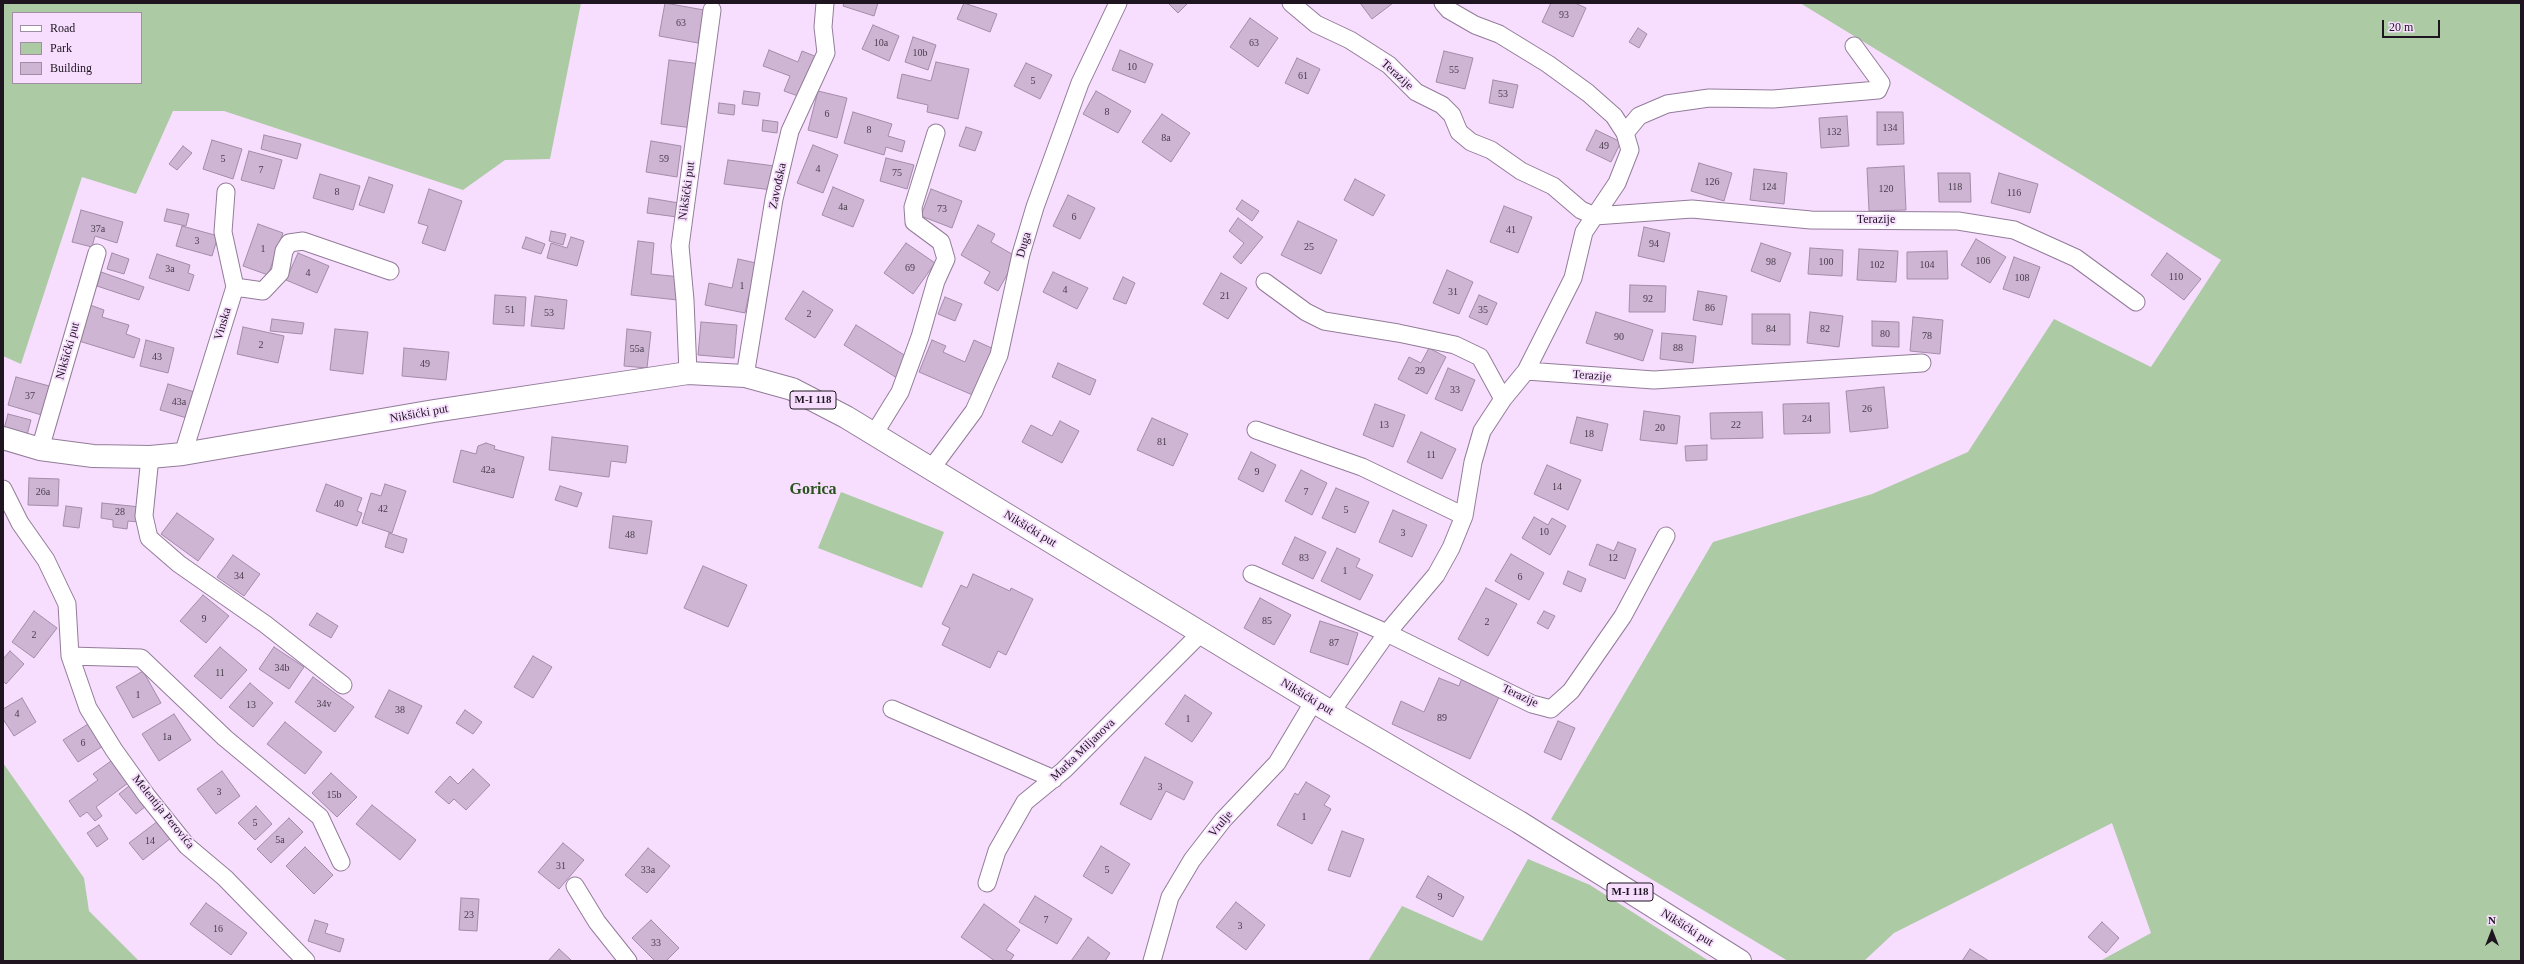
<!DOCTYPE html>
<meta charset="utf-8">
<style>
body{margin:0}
#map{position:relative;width:2524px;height:964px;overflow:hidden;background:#f7defe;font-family:Georgia,serif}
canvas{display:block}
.frame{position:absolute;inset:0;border:4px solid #1e1520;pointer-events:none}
.legend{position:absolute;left:12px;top:12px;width:130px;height:72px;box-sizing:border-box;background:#f7defe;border:1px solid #a08ea5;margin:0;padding:5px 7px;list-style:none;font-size:12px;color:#1e1520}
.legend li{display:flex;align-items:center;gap:8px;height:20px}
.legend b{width:20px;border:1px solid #a08ea5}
.north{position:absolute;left:2472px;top:912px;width:40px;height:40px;-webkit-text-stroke:3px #f7defe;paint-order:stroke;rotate:0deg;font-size:11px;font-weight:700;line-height:16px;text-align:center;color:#1e1520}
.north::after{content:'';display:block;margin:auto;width:14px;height:18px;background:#1e1520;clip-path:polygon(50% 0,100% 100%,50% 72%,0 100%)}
.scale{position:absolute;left:2382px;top:20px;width:58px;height:18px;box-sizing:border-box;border:2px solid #1e1520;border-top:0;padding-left:5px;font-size:12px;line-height:14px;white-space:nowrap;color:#1e1520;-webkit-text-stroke:3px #f7defe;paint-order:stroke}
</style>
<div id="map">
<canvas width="2524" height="964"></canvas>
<div class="frame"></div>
<ul class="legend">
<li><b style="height:5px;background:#fff"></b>Road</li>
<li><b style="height:11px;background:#accaa3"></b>Park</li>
<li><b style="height:11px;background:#cdb5d3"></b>Building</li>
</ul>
<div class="north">N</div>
<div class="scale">20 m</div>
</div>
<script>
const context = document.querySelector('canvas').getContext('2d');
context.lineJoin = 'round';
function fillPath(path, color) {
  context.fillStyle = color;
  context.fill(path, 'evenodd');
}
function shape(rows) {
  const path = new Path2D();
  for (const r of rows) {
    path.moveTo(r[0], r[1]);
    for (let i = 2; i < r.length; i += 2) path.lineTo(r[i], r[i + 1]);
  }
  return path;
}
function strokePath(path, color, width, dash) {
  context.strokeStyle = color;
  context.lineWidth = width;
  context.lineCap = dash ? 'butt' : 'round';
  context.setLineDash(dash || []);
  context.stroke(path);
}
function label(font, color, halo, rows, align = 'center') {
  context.font = font + ' Georgia,serif';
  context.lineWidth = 3.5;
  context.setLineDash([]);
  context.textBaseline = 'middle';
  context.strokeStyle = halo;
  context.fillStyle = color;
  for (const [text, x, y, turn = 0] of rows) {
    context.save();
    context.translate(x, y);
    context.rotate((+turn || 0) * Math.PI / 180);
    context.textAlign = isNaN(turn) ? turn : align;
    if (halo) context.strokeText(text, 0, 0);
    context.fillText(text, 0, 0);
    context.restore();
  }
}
fillPath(shape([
 [3,3,581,3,550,159,505,160,463,190,224,111,173,111,136,194,82,177,21,364,3,356],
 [13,13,141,13,141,83,13,83],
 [1800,3,2521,3,2521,961,2100,961,2151,933,2112,823,1894,933,1864,961,1788,961,1551,819,1713,542,1872,494,1968,452,2054,319,2151,367,2221,260],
 [841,492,944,532,922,588,818,548],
 [3,763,84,878,89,911,139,961,3,961],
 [1528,859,1590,885,1709,961,1368,961,1402,906,1482,941]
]), '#accaa3');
const building = shape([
 [665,3,704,10,698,43,659,36,665,3],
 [844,3,878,3,874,16,843,6,844,3],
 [964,3,997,14,990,32,957,19,964,3],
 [1168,3,1188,3,1178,13,1168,3],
 [1360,3,1393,3,1372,19,1360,3],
 [1551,3,1575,3,1586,8,1573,37,1542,22,1551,3],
 [1250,18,1278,38,1258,67,1230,47,1250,18],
 [873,25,899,36,889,61,862,49,873,25],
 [1638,28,1647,34,1639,48,1629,42,1638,28],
 [913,37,936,45,928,70,905,62,913,37],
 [769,50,798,62,802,51,817,57,801,97,784,91,790,76,763,66,769,50],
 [1120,50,1153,64,1145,83,1112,70,1120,50],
 [1444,51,1473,58,1465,89,1436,82,1444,51],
 [1297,58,1320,69,1308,94,1285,83,1297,58],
 [669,60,701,64,693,128,661,124,669,60],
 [936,62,969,69,958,119,927,112,928,105,897,98,902,74,931,81,936,62],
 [1026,63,1052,75,1040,99,1014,86,1026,63],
 [1493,80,1518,85,1513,108,1489,103,1493,80],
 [744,91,760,93,758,106,742,104,744,91],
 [818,91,847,98,837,138,808,130,818,91],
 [1096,91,1131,111,1118,133,1083,114,1096,91],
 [719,103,735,105,734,115,718,113,719,103],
 [853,112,892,124,888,136,905,141,902,152,886,147,884,155,844,143,853,112],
 [1877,112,1903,112,1904,144,1877,145,1877,112],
 [1162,114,1190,133,1171,162,1142,142,1162,114],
 [1847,116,1849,146,1821,148,1819,118,1847,116],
 [763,120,778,122,777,133,762,131,763,120],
 [966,127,982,132,975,151,959,146,966,127],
 [1596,130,1621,142,1611,162,1586,150,1596,130],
 [264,135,301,144,297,159,261,149,264,135],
 [212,140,242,149,233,179,203,169,212,140],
 [651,141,681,146,677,177,646,172,651,141],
 [813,145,838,155,823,193,797,183,813,145],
 [183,146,192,153,177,170,169,164,183,146],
 [249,151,282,160,274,189,241,180,249,151],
 [886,158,914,165,907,189,880,181,886,158],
 [728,160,775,166,772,190,724,184,728,160],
 [1699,163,1732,173,1724,201,1691,191,1699,163],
 [1904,166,1906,210,1869,211,1867,168,1904,166],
 [1754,169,1787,173,1784,204,1750,200,1754,169],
 [1938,173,1970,173,1971,202,1939,202,1938,173],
 [1999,173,2038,184,2030,213,1991,203,1999,173],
 [320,174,360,186,353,210,313,198,320,174],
 [369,177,393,185,384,213,359,205,369,177],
 [1355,179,1385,195,1373,216,1344,200,1355,179],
 [833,187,864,200,853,227,822,215,833,187],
 [429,189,462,201,445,251,422,243,428,226,418,223,429,189],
 [931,189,962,201,952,228,921,216,931,189],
 [1068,195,1095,208,1080,239,1053,226,1068,195],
 [649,198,679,203,677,217,647,213,649,198],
 [1242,200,1259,211,1252,221,1236,209,1242,200],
 [1504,206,1532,217,1518,253,1490,242,1504,206],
 [167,209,189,214,186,226,164,221,167,209],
 [81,210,123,222,117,243,95,236,92,247,72,242,81,210],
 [1238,218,1263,237,1241,264,1233,257,1244,243,1229,231,1238,218],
 [1298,221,1337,240,1321,274,1281,255,1298,221],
 [258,224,283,233,268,275,243,266,258,224],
 [978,225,995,234,991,242,1017,257,998,291,984,283,990,272,961,255,978,225],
 [182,226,218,236,212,256,176,246,182,226],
 [1644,227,1670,233,1664,262,1638,256,1644,227],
 [551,231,566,234,563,245,549,241,551,231],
 [526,237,545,244,541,254,522,248,526,237],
 [571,237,584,241,577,266,547,258,551,243,567,248,571,237],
 [1976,239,2006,257,1990,283,1961,265,1976,239],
 [638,241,654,243,651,274,681,277,678,300,631,295,638,241],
 [906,243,935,263,913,294,884,273,906,243],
 [1761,243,1791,253,1780,282,1751,271,1761,243],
 [1810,248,1843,250,1842,276,1808,274,1810,248],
 [1859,249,1898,251,1896,282,1857,280,1859,249],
 [1947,251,1948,279,1907,279,1907,252,1947,251],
 [112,253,129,259,124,274,107,269,112,253],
 [298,253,329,266,317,293,286,280,298,253],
 [2167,253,2201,279,2184,300,2151,275,2167,253],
 [157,254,190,265,188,273,194,275,189,291,149,278,157,254],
 [2014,257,2040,267,2029,298,2003,289,2014,257],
 [738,259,756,263,745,313,705,305,709,283,732,288,738,259],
 [1447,270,1473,282,1459,314,1433,303,1447,270],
 [101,272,144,287,139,300,97,286,101,272],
 [1053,272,1088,288,1077,309,1043,292,1053,272],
 [1221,273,1247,288,1228,319,1203,304,1221,273],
 [1123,277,1135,283,1126,304,1113,299,1123,277],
 [1630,285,1666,286,1665,312,1629,312,1630,285],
 [803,291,833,310,815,338,785,319,803,291],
 [1698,291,1727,296,1722,325,1693,320,1698,291],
 [495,295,526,297,524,326,493,324,495,295],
 [1479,295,1497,303,1487,325,1469,317,1479,295],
 [535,296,567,300,564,329,531,326,535,296],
 [945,297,962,304,955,321,938,314,945,297],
 [90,305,104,310,102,317,129,325,126,334,140,339,134,358,79,341,90,305],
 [1596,312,1653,330,1643,361,1586,343,1596,312],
 [1810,312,1843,316,1839,347,1807,343,1810,312],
 [1752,314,1790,314,1790,345,1752,344,1752,314],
 [1913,317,1943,320,1940,354,1910,351,1913,317],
 [272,319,304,323,302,334,270,331,272,319],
 [1872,321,1899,322,1899,347,1872,346,1872,321],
 [701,322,737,325,734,358,698,355,701,322],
 [856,325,909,358,897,378,844,345,856,325],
 [243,327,284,336,278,363,237,354,243,327],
 [335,329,368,332,363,374,330,370,335,329],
 [627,329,651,332,647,368,624,366,627,329],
 [1662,333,1696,336,1693,363,1660,359,1662,333],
 [146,340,174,348,168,373,140,366,146,340],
 [932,340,946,346,943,352,965,362,974,340,996,350,975,396,919,372,932,340],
 [404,348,449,352,446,380,402,376,404,348],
 [1429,348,1446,357,1427,394,1398,379,1409,357,1421,363,1429,348],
 [1058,363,1096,380,1090,395,1052,377,1058,363],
 [1448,368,1475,380,1462,411,1435,399,1448,368],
 [16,377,53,387,45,416,8,405,16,377],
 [168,384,198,393,190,419,160,410,168,384],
 [1884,387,1888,428,1850,432,1846,391,1884,387],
 [1829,403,1830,433,1784,434,1783,404,1829,403],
 [1375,404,1405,415,1393,447,1363,435,1375,404],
 [1644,411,1680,416,1677,444,1640,440,1644,411],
 [1762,412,1763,438,1711,439,1710,413,1762,412],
 [8,414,31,420,27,435,4,429,8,414],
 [1577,417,1608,424,1602,451,1570,443,1577,417],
 [1152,418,1188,434,1173,466,1137,450,1152,418],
 [1060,421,1079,431,1062,463,1022,442,1031,425,1052,436,1060,421],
 [1421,432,1456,449,1442,479,1407,462,1421,432],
 [552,437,628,446,626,463,611,461,609,477,549,470,552,437],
 [486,443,495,446,494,449,524,457,513,498,453,482,461,450,476,454,478,446,486,443],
 [1707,445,1707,460,1686,461,1685,446,1707,445],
 [1251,452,1276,465,1263,492,1238,479,1251,452],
 [1547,465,1581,480,1568,510,1534,494,1547,465],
 [1301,470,1327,483,1312,515,1285,501,1301,470],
 [29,478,59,479,58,506,28,505,29,478],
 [326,484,362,498,357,511,362,513,357,526,316,511,326,484],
 [385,484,406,491,392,533,362,523,371,493,381,496,385,484],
 [560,486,582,493,577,507,555,500,560,486],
 [1336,488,1369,502,1355,533,1322,518,1336,488],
 [102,503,140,507,139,522,128,521,127,529,113,527,113,520,101,518,102,503],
 [66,506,82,508,79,528,63,526,66,506],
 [1393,510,1427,525,1412,557,1379,542,1393,510],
 [177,513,214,539,198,561,161,534,177,513],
 [613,516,652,521,647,554,609,548,613,516],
 [1534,517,1548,525,1552,518,1566,526,1550,555,1522,538,1534,517],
 [389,533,407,539,403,553,385,547,389,533],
 [1295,537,1326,552,1313,579,1282,564,1295,537],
 [1618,542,1636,549,1625,579,1589,565,1597,544,1614,551,1618,542],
 [1337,548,1360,559,1356,567,1373,575,1360,600,1321,581,1337,548],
 [1511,554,1544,573,1529,600,1495,581,1511,554],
 [233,555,260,574,244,596,217,577,233,555],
 [703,566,747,585,728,627,684,608,703,566],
 [1568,571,1586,579,1581,592,1563,584,1568,571],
 [973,574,1010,591,1011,588,1033,599,1006,655,998,651,990,668,942,645,950,628,942,624,961,585,967,588,973,574],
 [1486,588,1517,604,1488,656,1458,639,1486,588],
 [203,595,229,616,206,643,180,621,203,595],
 [1260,598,1291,615,1274,645,1244,628,1260,598],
 [34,611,57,628,34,658,12,642,34,611],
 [1544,611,1555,616,1548,629,1537,623,1544,611],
 [317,613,338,626,331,638,309,625,317,613],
 [1320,621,1358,633,1348,665,1310,652,1320,621],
 [220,647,247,670,221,699,194,676,220,647],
 [274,647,304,667,289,689,259,669,274,647],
 [10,651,24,664,6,684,3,681,3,659,10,651],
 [533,656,552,667,533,698,514,687,533,656],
 [143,671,161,703,133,718,116,687,143,671],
 [313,677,354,707,335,732,295,702,313,677],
 [1439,678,1459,686,1462,678,1500,695,1470,759,1392,724,1401,701,1424,712,1439,678],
 [250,683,273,703,253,727,229,707,250,683],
 [389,690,422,706,408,734,375,717,389,690],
 [1185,695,1212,713,1192,742,1165,724,1185,695],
 [22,698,36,722,14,736,3,719,3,709,22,698],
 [465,710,482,722,473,734,456,723,465,710],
 [174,714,191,740,159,761,142,734,174,714],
 [1558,721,1575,728,1561,760,1544,752,1558,721],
 [285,722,322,752,305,774,267,744,285,722],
 [88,724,103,746,78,762,63,740,88,724],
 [1145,757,1193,782,1184,800,1166,791,1151,820,1120,804,1145,757],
 [111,761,128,783,96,807,102,816,95,821,87,812,80,817,69,801,98,780,93,774,111,761],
 [473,769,490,785,466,810,454,799,449,804,435,792,450,776,458,784,473,769],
 [222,771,240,796,216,814,197,789,222,771],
 [331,773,357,797,337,817,312,793,331,773],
 [1306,782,1330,796,1324,805,1331,809,1312,844,1277,825,1295,793,1298,795,1306,782],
 [129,786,146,806,136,814,119,794,129,786],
 [372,805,416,840,400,860,356,824,372,805],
 [256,806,272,824,255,840,238,823,256,806],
 [289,818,303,832,271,863,257,849,289,818],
 [158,821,171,838,143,860,129,843,158,821],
 [99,825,108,839,97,847,87,833,99,825],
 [1342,831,1364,839,1350,877,1328,870,1342,831],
 [563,843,584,860,559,889,538,872,563,843],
 [1101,846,1130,864,1112,894,1083,876,1101,846],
 [305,847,333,875,314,894,286,866,305,847],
 [648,848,670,866,647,893,625,875,648,848],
 [1428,876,1464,897,1453,917,1416,897,1428,876],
 [1035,896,1072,919,1057,944,1019,922,1035,896],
 [461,898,479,899,477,931,459,930,461,898],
 [1236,902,1265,925,1246,950,1216,927,1236,902],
 [206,903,247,933,231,955,190,924,206,903],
 [984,904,1020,930,1006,950,1014,955,1010,961,995,961,961,937,984,904],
 [315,920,328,924,325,933,344,939,340,952,308,941,315,920],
 [651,920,679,948,666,961,655,961,632,938,651,920],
 [2102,922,2119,938,2106,953,2088,937,2102,922],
 [1088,937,1110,953,1105,961,1071,961,1088,937],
 [559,949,571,960,571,961,548,961,559,949],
 [1970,949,1989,961,1962,961,1970,949]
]);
fillPath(building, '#cdb5d3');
strokePath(building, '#a38ca9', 1);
const minor = shape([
 [1291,3,1316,24,1350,40,1389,65,1416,92,1442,105,1452,115,1459,132,1471,142,1491,150,1521,171,1553,186,1581,210,1595,216,1692,209,1811,220,1958,221,2014,230,2076,258,2136,302],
 [1625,133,1639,116,1667,104,1709,98,1773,99,1878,90,1881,83,1854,46],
 [1265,282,1306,312,1324,321,1398,333,1455,345,1480,357,1503,399],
 [235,287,263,291,280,273,284,251,289,243,303,241,390,271],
 [1526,371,1654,380,1922,363],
 [688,373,685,300,680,246,712,10],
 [745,376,774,199,790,131,826,53,823,27,825,3],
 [1256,430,1362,467,1464,516],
 [874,434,900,392,920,337,936,281,946,259,941,242,914,222,913,207,936,133],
 [40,449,97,253],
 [183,454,235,287,223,232,226,192],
 [150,457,144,516,149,538,179,564,265,624,343,685],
 [931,469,974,411,999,355,1021,254,1035,207,1080,83,1118,3],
 [3,489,20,523,46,560,67,604,70,656,88,708,114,750,147,796,187,846,225,878,306,961],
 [1252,574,1387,633,1532,704,1551,709,1571,691,1623,616,1666,536],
 [70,656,141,658,225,738,320,817,341,862],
 [892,709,1054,779],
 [1331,712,1387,633,1436,575,1451,548,1464,516,1473,462,1482,431,1503,399,1526,371,1573,278,1584,232,1617,183,1630,150,1625,133,1614,116,1588,93,1548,64,1499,34,1475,25,1449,10,1443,3],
 [987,883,997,851,1025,802,1064,770,1202,632],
 [575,886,597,922,628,961],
 [1152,961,1170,897,1192,860,1223,820,1277,763,1314,701]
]);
const primary = shape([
 [3,438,40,449,93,456,150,457,183,454,434,411,688,373,745,376,792,389,846,417,1331,712,1519,822,1740,961]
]);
strokePath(minor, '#937c99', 19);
strokePath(primary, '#937c99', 24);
strokePath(minor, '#fff', 17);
strokePath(primary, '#fff', 22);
label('10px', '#4a3d4d', null, [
 ["93",1564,15],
 ["63",681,23],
 ["10a",881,43],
 ["63",1254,43],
 ["10b",920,53],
 ["10",1132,67],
 ["55",1454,70],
 ["61",1303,76],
 ["5",1033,81],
 ["53",1503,94],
 ["8",1107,112],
 ["6",827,114],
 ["134",1890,128],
 ["8",869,130],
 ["132",1834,132],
 ["8a",1166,138],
 ["49",1604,146],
 ["5",223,159],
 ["59",664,159],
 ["4",818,169],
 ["7",261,170],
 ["75",897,173],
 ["126",1712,182],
 ["124",1769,187],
 ["118",1955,187],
 ["120",1886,189],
 ["8",337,192],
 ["116",2014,193],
 ["4a",843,207],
 ["73",942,209],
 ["6",1074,217],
 ["37a",98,229],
 ["41",1511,230],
 ["3",197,241],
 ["94",1654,244],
 ["25",1309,247],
 ["1",263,249],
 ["106",1983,261],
 ["98",1771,262],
 ["100",1826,262],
 ["102",1877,265],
 ["104",1927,265],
 ["69",910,268],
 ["3а",170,269],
 ["4",308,273],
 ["110",2176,277],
 ["108",2022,278],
 ["1",742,286],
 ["4",1065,290],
 ["31",1453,292],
 ["21",1225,296],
 ["92",1648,299],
 ["86",1710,308],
 ["51",510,310],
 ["35",1483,310],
 ["53",549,313],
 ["2",809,314],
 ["84",1771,329],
 ["82",1825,329],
 ["80",1885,334],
 ["78",1927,336],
 ["90",1619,337],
 ["2",261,345],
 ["88",1678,348],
 ["55а",637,349],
 ["43",157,357],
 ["49",425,364],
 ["29",1420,371],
 ["33",1455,390],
 ["37",30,396],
 ["43а",179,402],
 ["26",1867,409],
 ["24",1807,419],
 ["13",1384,425],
 ["22",1736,425],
 ["20",1660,428],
 ["18",1589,434],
 ["81",1162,442],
 ["11",1431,455],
 ["42a",488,470],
 ["9",1257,472],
 ["14",1557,487],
 ["26a",43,492],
 ["7",1306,492],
 ["40",339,504],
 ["42",383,509],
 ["5",1346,510],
 ["28",120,512],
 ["10",1544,532],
 ["3",1403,533],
 ["48",630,535],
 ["83",1304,558],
 ["12",1613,558],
 ["1",1345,571],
 ["34",239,576],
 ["6",1520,577],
 ["9",204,619],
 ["85",1267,621],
 ["2",1487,622],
 ["2",34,635],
 ["87",1334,643],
 ["34b",282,668],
 ["11",220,673],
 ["1",138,695],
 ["34v",324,704],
 ["13",251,705],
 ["38",400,710],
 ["4",17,714],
 ["89",1442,718],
 ["1",1188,719],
 ["1a",167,737],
 ["6",83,743],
 ["3",1160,787],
 ["3",219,792],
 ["15b",334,795],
 ["1",1304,817],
 ["5",255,823],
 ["5a",280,840],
 ["14",150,841],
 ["31",561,866],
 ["33a",648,870],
 ["5",1107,870],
 ["9",1440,897],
 ["23",469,915],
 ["7",1046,920],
 ["3",1240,926],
 ["16",218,929],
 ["33",656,943]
]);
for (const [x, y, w] of [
 [813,400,46],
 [1630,892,46]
]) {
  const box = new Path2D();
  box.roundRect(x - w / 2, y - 9, w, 18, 3);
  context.fillStyle = '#f7defe';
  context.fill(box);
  strokePath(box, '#1e1520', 1);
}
label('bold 11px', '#1e1520', null, [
 ["M-I 118",813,400],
 ["M-I 118",1630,892]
]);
label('12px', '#1e1520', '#f7defe', [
 ["Terazije",1397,75,42],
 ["Zavođska",778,186,-78],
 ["Nikšićki put",687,191,-82],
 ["Terazije",1876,220],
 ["Duga",1024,245,-74],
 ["Vinska",223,324,-73],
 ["Nikšićki put",68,351,-74],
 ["Terazije",1592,376,4],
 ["Nikšićki put",419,414,-10],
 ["Nikšićki put",1030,529,31],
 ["Terazije",1520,696,25],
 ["Nikšićki put",1307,697,31],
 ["Marka Miljanova",1083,750,-44],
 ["Melentija Perovića",163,812,51],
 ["Vrulje",1221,824,-50],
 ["Nikšićki put",1687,928,32]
]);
label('bold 16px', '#275219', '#f7defe', [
 ["Gorica",813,490]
]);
</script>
